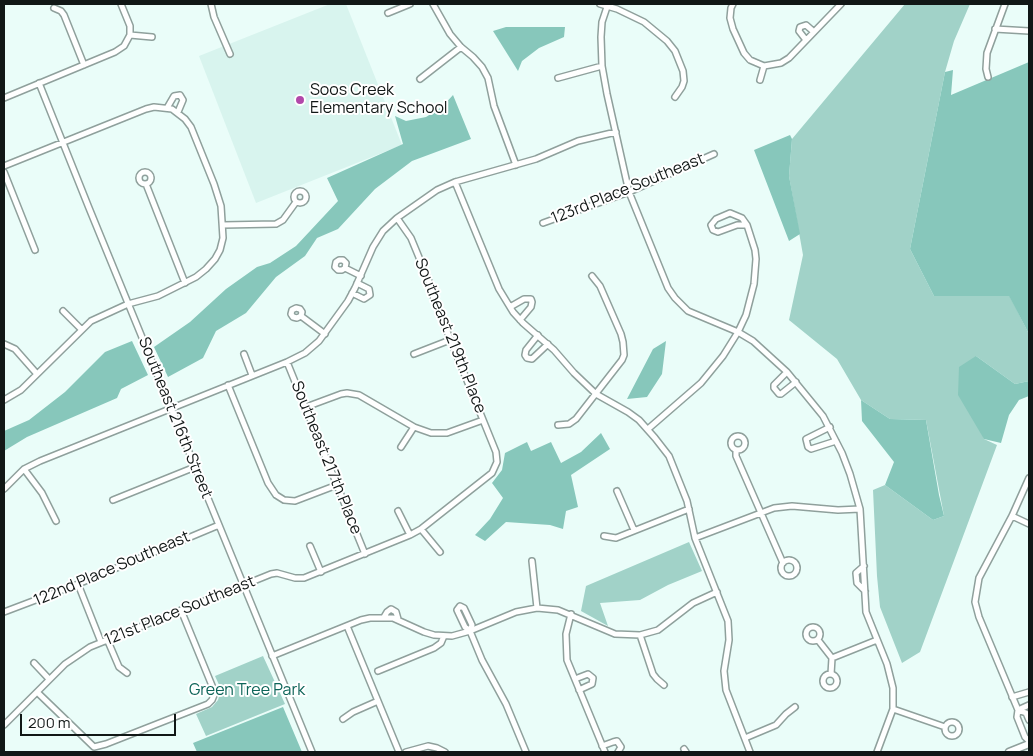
<!DOCTYPE html>
<style>
body{margin:0}
#map{position:relative;width:1033px;height:756px;overflow:hidden;background:#eafdf9;font-family:Manrope,sans-serif}
canvas{display:block}
.frame{position:absolute;inset:0;border:5px solid #111716;pointer-events:none}
.scale{position:absolute;left:20px;top:714px;width:156px;height:22px;box-sizing:border-box;border:2px solid #111716;border-top:0;padding-left:6px;font-size:15px;line-height:18px;white-space:nowrap;color:#111716;-webkit-text-stroke:4px #fff;paint-order:stroke}
</style>
<div id="map">
<canvas width="1033" height="756"></canvas>
<div class="frame"></div>
<div class="scale">200 m</div>
</div>
<script>
const context = document.querySelector('canvas').getContext('2d');
context.lineJoin = 'round';
function fillPath(path, color) {
  context.fillStyle = color;
  context.fill(path, 'evenodd');
}
function shape(rows) {
  const path = new Path2D();
  for (const r of rows) {
    if (r.length === 3) {
      path.moveTo(r[0] + r[2], r[1]);
      path.arc(r[0], r[1], r[2], 0, 2 * Math.PI);
      continue;
    }
    path.moveTo(r[0], r[1]);
    for (let i = 2; i < r.length; i += 2) path.lineTo(r[i], r[i + 1]);
  }
  return path;
}
function strokePath(path, color, width, dash) {
  context.strokeStyle = color;
  context.lineWidth = width;
  context.lineCap = dash ? 'butt' : 'round';
  context.setLineDash(dash || []);
  context.stroke(path);
}
function label(font, color, halo, rows, align = 'center') {
  context.font = font + ' Manrope,sans-serif';
  context.lineWidth = 4;
  context.setLineDash([]);
  context.textBaseline = 'middle';
  context.strokeStyle = halo;
  context.fillStyle = color;
  for (const [text, x, y, turn = 0] of rows) {
    context.save();
    context.translate(x, y);
    context.rotate((+turn || 0) * Math.PI / 180);
    context.textAlign = isNaN(turn) ? turn : align;
    if (halo) context.strokeText(text, 0, 0);
    context.fillText(text, 0, 0);
    context.restore();
  }
}
fillPath(shape([
 [330,4,346,4,402,145,256,203,199,56]
]), '#d8f4ee');
fillPath(shape([
 [905,4,970,4,954,41,945,72,910,249,934,296,1009,295,1029,334,1029,381,1015,384,976,356,984,439,997,445,920,652,902,663,880,607,877,576,873,490,885,485,933,520,944,516,926,420,890,419,861,400,837,359,789,320,803,255,789,176,792,139],
 [689,542,702,571,668,585,640,600,600,603,608,626,581,611,586,586],
 [263,656,285,704,206,736,196,714,212,707,218,700,220,693,220,687,215,676]
]), '#a1d2c8');
fillPath(shape([
 [506,27,565,27,564,37,539,48,522,61,518,71,493,31],
 [1029,62,1029,334,1009,296,934,296,910,249,945,72,953,70,951,95],
 [453,95,471,139,412,161,375,189,338,229,317,238,305,256,276,277,246,313,216,331,203,358,168,377,154,347,190,322,226,289,257,267,270,263,296,246,338,201,327,178,403,144,395,116,406,121,426,117,442,107],
 [790,135,792,139,789,176,800,234,789,241,754,150],
 [132,341,148,375,121,389,117,398,27,437,4,451,4,431,29,420,65,392,105,352],
 [666,341,662,374,647,397,627,399,653,349],
 [976,356,1015,384,1029,381,1029,396,1019,400,1009,415,1001,443,984,439,958,395,959,367],
 [861,400,890,419,926,420,939,495,944,516,933,520,885,485,894,462,862,421],
 [601,433,610,449,571,475,578,507,566,511,563,529,550,525,506,522,485,541,475,535,490,519,503,498,492,483,502,470,505,453,527,442,531,451,551,442,561,463,581,452],
 [283,707,302,752,197,752,193,743]
]), '#87c7bb');
const minor = shape([
 [121,4,130,26,130,35],
 [211,4,214,17,230,54],
 [433,4,450,34,461,47,473,57,482,67,488,78,494,106,516,165],
 [600,4,617,9,644,22,667,41,675,51,683,71,684,81,682,87,675,97],
 [608,4,602,22,601,37,602,66,607,94,629,192,668,288,675,298,688,311,738,332,753,341,787,372,823,416,842,453,850,474,860,509,866,612,887,664,893,688,893,709,877,752],
 [733,4,731,8,730,18,733,29,744,53,750,60,764,66,781,63,789,58,841,4],
 [54,8,61,11,64,15,84,65],
 [388,13,410,4],
 [995,29,1029,31],
 [130,35,152,37],
 [806,40,799,31,800,27,806,25,814,32],
 [988,77,986,69,987,53,1005,4],
 [558,78,602,66],
 [420,79,461,47],
 [760,80,764,66],
 [39,83,89,208,312,752],
 [4,98,115,52,124,46,130,35],
 [167,108,174,96,180,95,183,100,178,112],
 [4,166,146,109,154,107,172,109,185,119,191,127,214,184,221,206,223,238,220,250,215,259,206,269,196,277,158,296,128,304,91,321,21,390,4,400],
 [145,178,6],
 [4,172,35,250],
 [455,182,499,289,513,312,523,323,554,350,574,373,596,394,628,412,639,420,655,438,669,456,687,501,695,538,728,621,729,640,724,671,726,690,750,752],
 [146,184,185,283],
 [300,197,6],
 [543,223,629,192,714,154],
 [223,225,276,224,283,220,296,202],
 [345,268,342,270,338,270,335,267,336,262,339,260,343,260,346,263,345,268,361,276],
 [352,293,364,299,370,295,369,289,357,283],
 [510,307,524,299,531,299,532,302,531,307,520,320],
 [63,311,81,329],
 [301,316,302,312,300,309,296,308,292,310,291,314,293,317,297,318,301,316,325,334],
 [538,335,526,350,525,355,527,358,532,359,548,344],
 [4,344,15,349,37,374],
 [244,354,252,375],
 [414,354,450,340],
 [287,362,365,554],
 [787,372,774,385,774,388,779,394,781,394,796,382],
 [228,385,268,483,276,495,284,500,295,501,337,485],
 [306,407,341,394,347,393,359,395,414,427,431,433,447,433,483,420],
 [558,425,569,424,576,419,622,360,624,355,623,342,621,334,600,286,592,276],
 [830,427,806,439,808,447,811,449,836,441],
 [648,429,701,383,723,356,738,332,746,315,754,284,756,259,755,250,747,225,737,225,718,232,713,230,711,225,716,219,730,213,742,218,747,225],
 [738,443,7],
 [401,447,414,427],
 [736,450,736,456,783,563],
 [24,469,42,493,56,521],
 [1029,478,1012,516,979,578,975,602,979,617,1018,710,1029,705],
 [4,489,24,469,40,461,287,362,305,353,319,341,348,301,355,288,373,247,383,231,397,218,437,190,455,182,536,159,578,141,616,132],
 [617,491,634,530],
 [113,500,195,467],
 [398,511,410,535],
 [1012,516,1029,524],
 [421,529,440,552],
 [604,536,616,538,689,509],
 [695,538,774,508,792,506,838,510,860,509],
 [310,546,321,572],
 [789,568,8],
 [532,561,537,608],
 [864,566,856,573,857,583,865,591],
 [78,584,101,642],
 [4,612,78,584,219,525],
 [571,614,566,634,567,660,605,752],
 [384,617,387,612,391,609,396,612,398,619],
 [347,626,399,752],
 [813,634,7],
 [470,631,465,627,457,610,460,606,464,608,472,625,470,631,482,660,506,704,526,752],
 [640,635,653,674,657,679,664,685],
 [107,639,119,667,127,673],
 [818,640,832,658,831,674],
 [272,656,361,620,370,618,393,618,424,632,434,635,452,636,470,631,516,612,537,608,558,610,615,634,640,635,658,630,693,603,717,592],
 [832,658,877,640],
 [34,663,49,679],
 [378,671,434,648,441,643,444,636],
 [830,681,7],
 [575,679,588,674,593,678,592,684,579,690],
 [37,692,94,747,106,744,208,704,212,700,214,695,213,688,181,610],
 [1012,697,1029,692],
 [893,709,945,727],
 [343,719,353,712,378,701],
 [1029,720,1026,713,1018,710,1017,717,1025,737,1029,741],
 [952,729,7],
 [4,725,65,664,90,647,271,574,277,573,295,578,304,578,410,535,421,529,492,473,497,462,496,452,434,299,430,284,411,238,397,218],
 [745,738,776,725,786,714,795,707],
 [602,746,613,742,617,741,621,747,618,752],
 [684,749,686,752],
 [406,752,428,746,437,748,445,752]
]);
const major = shape([
 [1009,752,1029,744]
]);
strokePath(minor, '#8fa09c', 8);
strokePath(major, '#8fa09c', 9);
strokePath(minor, '#fff', 5);
strokePath(major, '#fff', 6);
for (const [x, y, r, color] of [
 [300,100,5,"#b248aa"]
]) {
  const dot = new Path2D();
  dot.arc(x, y, r, 0, 2 * Math.PI);
  context.fillStyle = color;
  context.fill(dot);
  strokePath(dot, '#fff', 2);
}
label('16px', '#111716', '#fff', [
 ["Soos Creek",310,91],
 ["Elementary School",310,109]
], 'left');
label('16px', '#111716', '#fff', [
 ["123rd Place Southeast",628,189,-22],
 ["Southeast 219th Place",450,336,68],
 ["Southeast 216th Street",175,418,68],
 ["Southeast 217th Place",326,458,68],
 ["122nd Place Southeast",112,569,-23],
 ["121st Place Southeast",180,611,-22]
]);
label('16px', '#0e6559', '#fff', [
 ["Green Tree Park",247,691]
]);
</script>
